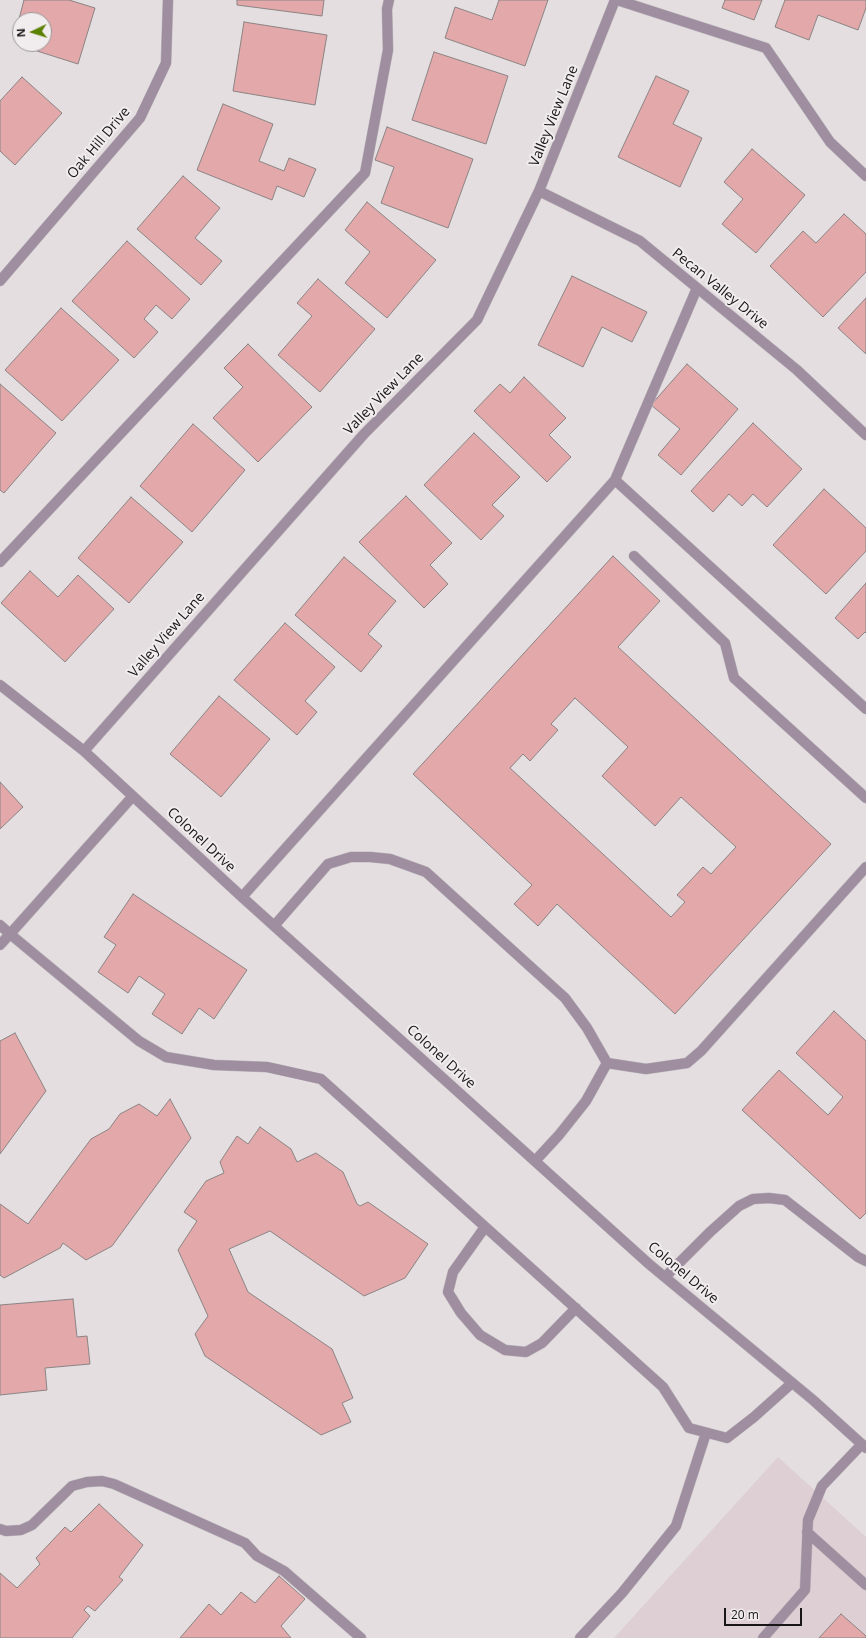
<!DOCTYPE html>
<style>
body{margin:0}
#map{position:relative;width:866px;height:1638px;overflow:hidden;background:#e4dee1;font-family:"Open Sans",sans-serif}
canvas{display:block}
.north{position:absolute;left:12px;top:12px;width:40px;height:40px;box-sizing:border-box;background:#f1ecee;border:1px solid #9a9698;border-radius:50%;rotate:266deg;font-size:11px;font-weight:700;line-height:16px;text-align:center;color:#181617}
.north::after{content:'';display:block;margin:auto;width:14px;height:18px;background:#5c8203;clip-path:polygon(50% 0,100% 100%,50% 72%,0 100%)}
.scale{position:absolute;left:724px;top:1608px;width:78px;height:18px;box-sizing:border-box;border:2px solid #181617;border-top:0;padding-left:5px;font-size:12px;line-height:14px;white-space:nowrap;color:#181617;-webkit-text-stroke:3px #f1ecee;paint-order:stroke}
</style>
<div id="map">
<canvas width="866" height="1638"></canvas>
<div class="north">N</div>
<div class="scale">20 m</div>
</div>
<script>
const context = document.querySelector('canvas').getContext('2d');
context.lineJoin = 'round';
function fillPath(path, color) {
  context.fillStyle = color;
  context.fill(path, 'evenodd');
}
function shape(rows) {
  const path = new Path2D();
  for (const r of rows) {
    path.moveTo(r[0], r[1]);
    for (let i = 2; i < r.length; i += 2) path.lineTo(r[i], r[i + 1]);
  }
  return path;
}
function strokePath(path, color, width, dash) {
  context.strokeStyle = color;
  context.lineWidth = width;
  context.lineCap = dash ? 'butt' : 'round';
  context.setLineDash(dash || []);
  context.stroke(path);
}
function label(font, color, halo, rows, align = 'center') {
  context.font = font + ' "Open Sans",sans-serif';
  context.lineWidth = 4;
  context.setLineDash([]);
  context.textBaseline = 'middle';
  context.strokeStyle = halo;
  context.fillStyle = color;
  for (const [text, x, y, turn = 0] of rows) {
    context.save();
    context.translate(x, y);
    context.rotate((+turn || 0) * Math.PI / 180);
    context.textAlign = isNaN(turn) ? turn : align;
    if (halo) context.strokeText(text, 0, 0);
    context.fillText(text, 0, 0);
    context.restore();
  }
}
fillPath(shape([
 [778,1457,866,1537,866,1638,614,1638]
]), '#ddcfd4');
const building = shape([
 [24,0,69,0,95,8,78,64,37,51,39,44,44,44,44,20,23,20,19,19,24,0],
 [237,0,324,0,322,16,237,5,237,0],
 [499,0,548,0,525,66,445,38,455,7,492,20,499,0],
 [725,0,762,0,754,20,722,8,725,0],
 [785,0,866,0,866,8,858,30,818,15,809,40,775,27,785,0],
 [244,22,327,35,315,105,233,91,244,22],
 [434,52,508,76,486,144,412,120,434,52],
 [656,76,689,91,673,124,702,138,680,187,618,157,656,76],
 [22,77,62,113,15,165,0,151,0,101,22,77],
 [223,104,273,124,259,161,284,171,289,158,316,169,304,197,277,186,272,200,197,170,223,104],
 [387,127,473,159,448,228,381,203,394,167,375,160,387,127],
 [752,149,805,195,756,253,722,224,743,199,724,182,752,149],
 [183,176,220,208,195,238,222,261,201,285,137,229,183,176],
 [367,202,436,260,387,318,345,283,370,252,345,230,367,202],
 [844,214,866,234,866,272,823,317,770,266,803,231,816,243,844,214],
 [127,241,190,299,172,319,156,305,144,319,158,332,134,358,72,301,127,241],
 [572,276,647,312,632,342,602,327,583,367,538,345,572,276],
 [318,279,375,329,320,392,278,355,312,316,297,303,318,279],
 [866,298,866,354,838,328,866,298],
 [61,308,119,360,62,421,5,370,61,308],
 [248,344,312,407,258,462,213,418,243,387,224,368,248,344],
 [687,364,738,409,681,475,658,455,680,429,651,405,687,364],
 [524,377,566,418,549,435,571,457,547,482,474,411,500,384,510,393,524,377],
 [0,384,56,433,4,493,0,490,0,384],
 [753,423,802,469,767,507,753,494,742,506,729,494,713,512,691,491,753,423],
 [193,424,245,470,192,532,140,486,193,424],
 [474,433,520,477,492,505,504,516,481,540,424,485,474,433],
 [824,489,866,528,866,551,826,594,773,545,824,489],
 [406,496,452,543,430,565,448,584,424,608,359,542,406,496],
 [131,497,183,542,129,603,78,558,131,497],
 [613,556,660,601,618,647,831,844,675,1014,557,904,538,926,514,904,532,885,413,774,613,556],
 [575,698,628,747,602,776,655,826,681,797,736,847,711,874,703,867,677,895,685,902,671,917,510,768,523,754,530,761,558,730,551,724,575,698],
 [344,557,396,601,368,634,382,646,361,672,295,615,344,557],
 [30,571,58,597,78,575,114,609,65,662,1,603,30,571],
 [866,583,866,633,865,632,858,639,835,618,866,583],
 [285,623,335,667,305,701,317,712,297,735,234,680,285,623],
 [219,696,270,739,221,797,170,754,219,696],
 [0,782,23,807,0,829,0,782],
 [133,894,247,970,214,1019,199,1008,182,1034,152,1014,165,994,139,976,128,993,98,972,116,945,104,937,133,894],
 [834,1011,866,1041,866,1213,860,1219,742,1110,779,1070,828,1115,843,1097,796,1053,834,1011],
 [15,1033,46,1091,0,1154,0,1041,15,1033],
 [170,1099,191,1138,112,1246,86,1260,63,1243,60,1248,4,1278,0,1275,0,1204,28,1224,91,1139,109,1129,120,1114,139,1104,157,1116,170,1099],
 [260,1127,291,1149,297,1162,316,1153,343,1172,357,1204,360,1206,368,1202,428,1244,405,1278,364,1296,270,1231,229,1249,248,1292,332,1349,353,1398,342,1403,351,1422,321,1435,205,1356,195,1334,208,1316,178,1250,197,1221,184,1212,206,1181,224,1173,220,1162,237,1136,248,1144,260,1127],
 [73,1299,77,1337,87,1336,90,1364,45,1368,47,1390,0,1395,0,1305,73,1299],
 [99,1504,143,1545,119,1577,123,1580,95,1611,88,1606,84,1610,90,1616,72,1638,0,1638,0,1573,17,1588,40,1564,36,1558,65,1527,71,1532,99,1504],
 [279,1576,305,1599,281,1626,291,1638,180,1638,209,1604,221,1615,241,1592,255,1603,279,1576],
 [841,1614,866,1636,866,1638,819,1638,841,1614]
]);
fillPath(building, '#e3a8a9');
strokePath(building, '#8a8484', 1);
const minor = shape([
 [617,0,766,48,830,142,866,176],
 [539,191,640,241,797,370,866,435],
 [0,281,140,118,166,63,168,0],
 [615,480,866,709],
 [634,556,725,643,734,678,866,798],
 [0,562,365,173,388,50,387,9,389,0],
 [0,685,84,751,242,897,649,1264,813,1400,866,1448],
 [84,751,364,434,477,320,539,191,615,0],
 [242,897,615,480,697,288],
 [0,925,10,934,133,796],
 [274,926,328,864,351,857,370,857,390,859,426,872,565,998,587,1028,607,1063,586,1101,559,1135,535,1161],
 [0,945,10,934,139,1041,166,1057,214,1065,267,1067,321,1079,663,1387,689,1428,727,1438,754,1417,792,1383],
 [607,1063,646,1069,687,1063,701,1051,866,867],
 [485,1227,453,1272,448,1292,461,1313,480,1335,505,1350,526,1352,542,1343,576,1308],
 [665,1277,710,1232,739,1206,753,1199,769,1198,785,1200,858,1257,866,1261],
 [0,1529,6,1531,21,1530,32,1525,72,1486,87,1482,102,1481,114,1484,245,1543,257,1556,284,1571,361,1638],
 [807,1532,866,1585],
 [580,1638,622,1593,676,1526,706,1433],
 [763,1638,805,1590,808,1520,822,1486,862,1444]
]);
strokePath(minor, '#bfbabd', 11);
strokePath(minor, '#9e8ea0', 10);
label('14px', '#181617', '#f1ecee', [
 ["Valley View Lane",554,116,-68],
 ["Oak Hill Drive",99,143,-50],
 ["Pecan Valley Drive",720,289,39],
 ["Valley View Lane",384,394,-46],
 ["Valley View Lane",167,635,-49],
 ["Colonel Drive",201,840,43],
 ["Colonel Drive",441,1057,42],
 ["Colonel Drive",683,1273,40]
]);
</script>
